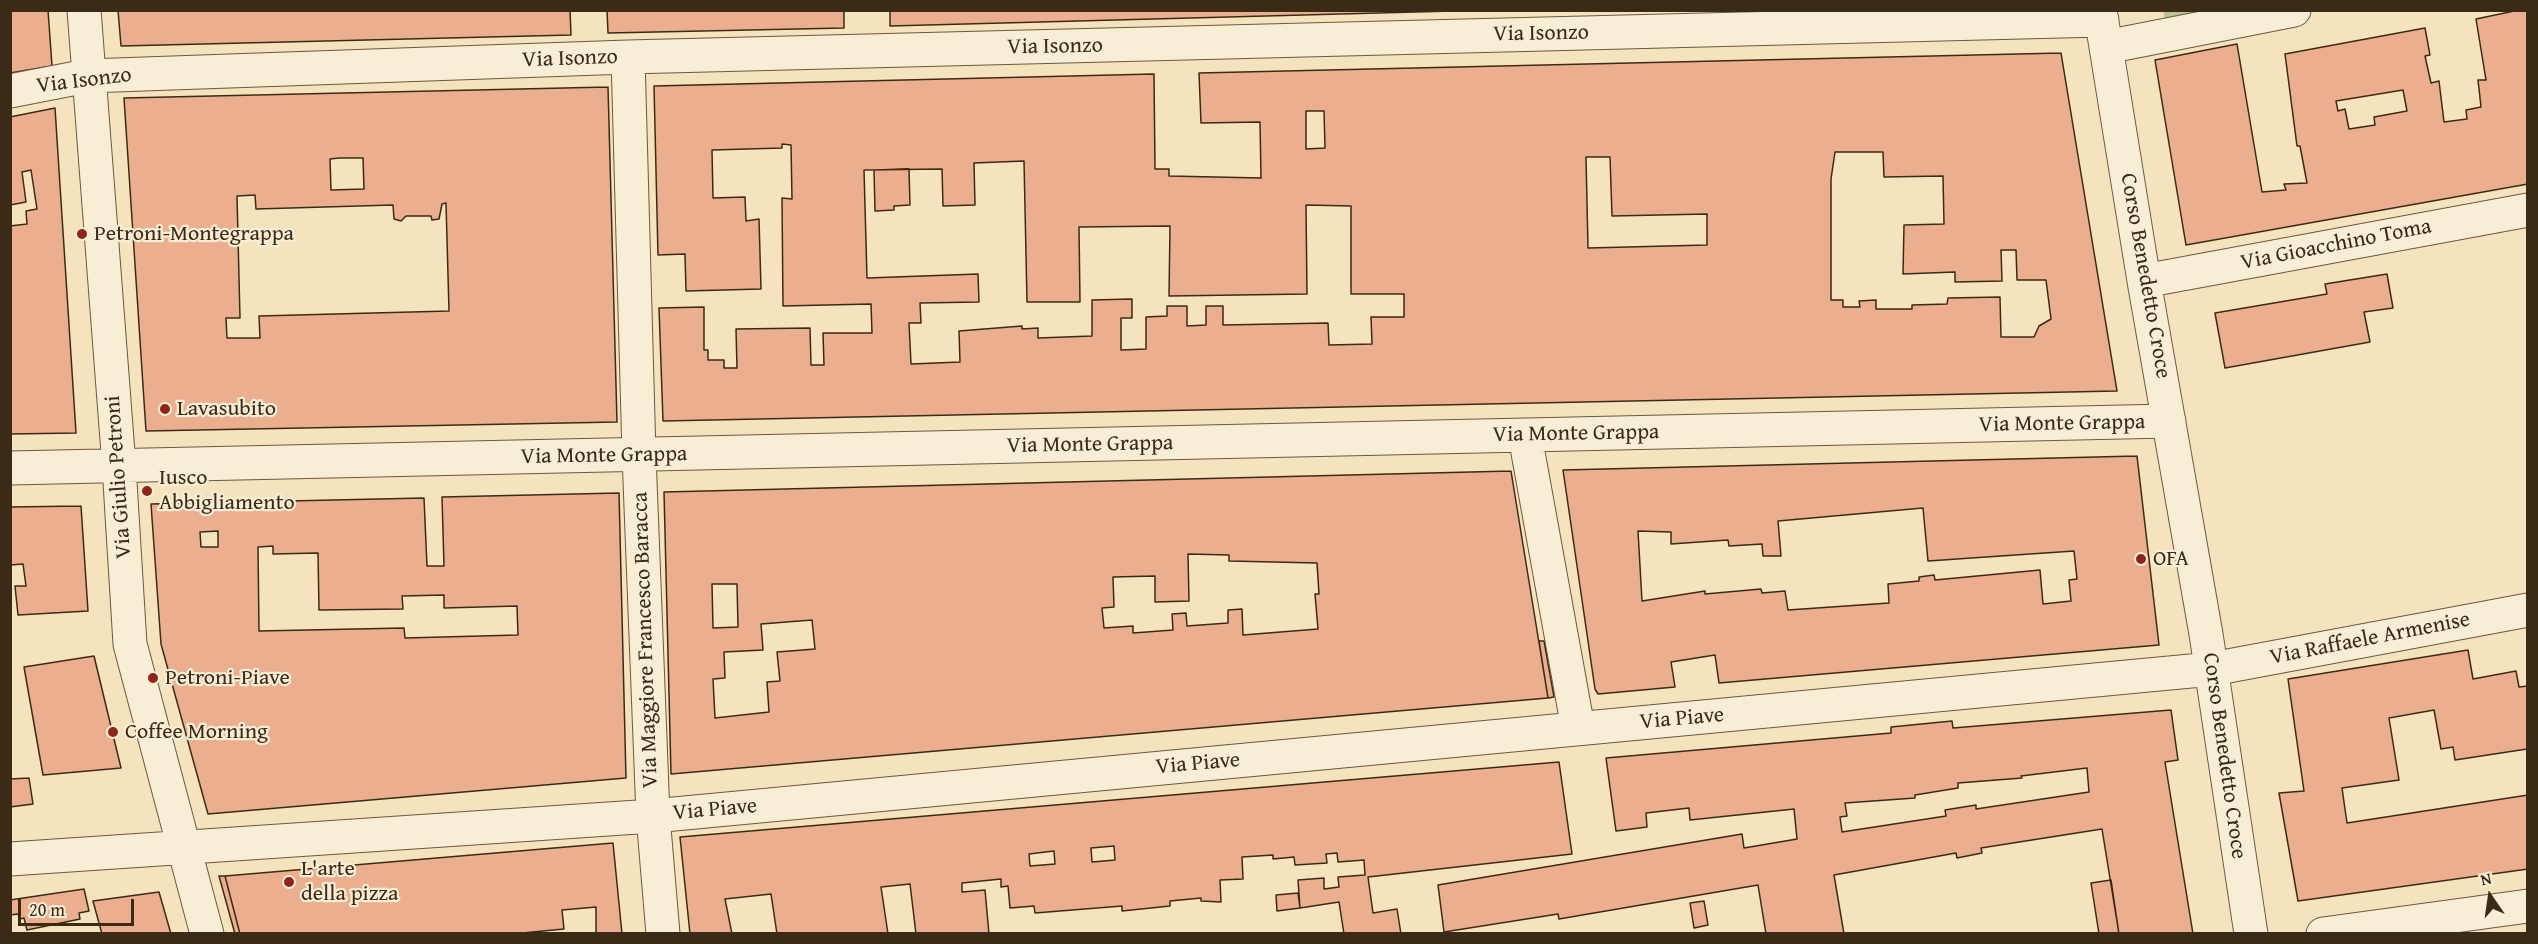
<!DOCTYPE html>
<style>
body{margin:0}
#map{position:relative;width:2538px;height:944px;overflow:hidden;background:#f5e3be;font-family:"Gentium Book Plus",serif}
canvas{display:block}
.frame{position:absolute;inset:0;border:12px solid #3b2b16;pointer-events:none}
.north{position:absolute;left:2460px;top:866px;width:60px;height:60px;-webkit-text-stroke:4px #f8edd5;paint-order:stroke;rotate:347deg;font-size:16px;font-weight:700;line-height:24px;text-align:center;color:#3b2b16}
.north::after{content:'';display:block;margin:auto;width:21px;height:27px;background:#3b2b16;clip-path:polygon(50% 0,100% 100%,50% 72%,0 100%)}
.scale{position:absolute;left:18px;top:899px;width:116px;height:27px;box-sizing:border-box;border:3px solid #3b2b16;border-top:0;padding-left:8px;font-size:18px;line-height:21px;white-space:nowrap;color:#3b2b16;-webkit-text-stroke:4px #f8edd5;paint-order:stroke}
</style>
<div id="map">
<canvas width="2538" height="944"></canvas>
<div class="frame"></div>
<div class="north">N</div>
<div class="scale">20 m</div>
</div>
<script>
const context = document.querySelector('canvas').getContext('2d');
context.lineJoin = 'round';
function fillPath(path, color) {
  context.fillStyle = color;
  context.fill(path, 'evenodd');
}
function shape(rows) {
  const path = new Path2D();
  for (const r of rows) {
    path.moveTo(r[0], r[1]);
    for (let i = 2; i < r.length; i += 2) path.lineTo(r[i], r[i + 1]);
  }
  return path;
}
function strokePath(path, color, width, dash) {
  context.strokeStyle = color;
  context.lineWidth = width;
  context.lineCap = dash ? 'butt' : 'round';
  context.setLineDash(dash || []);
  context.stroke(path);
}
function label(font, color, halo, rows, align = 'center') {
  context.font = font + ' "Gentium Book Plus",serif';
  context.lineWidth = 4.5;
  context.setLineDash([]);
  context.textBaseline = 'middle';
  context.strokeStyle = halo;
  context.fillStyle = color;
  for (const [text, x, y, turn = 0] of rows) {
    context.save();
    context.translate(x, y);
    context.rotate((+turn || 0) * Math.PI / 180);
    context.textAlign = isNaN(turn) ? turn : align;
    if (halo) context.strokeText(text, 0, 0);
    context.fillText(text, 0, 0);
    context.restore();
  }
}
fillPath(shape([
 [2163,10,2241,11,2166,25]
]), '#b8c494');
const building = shape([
 [10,10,48,10,52,66,10,73,10,10],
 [118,10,570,10,571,35,121,46,118,10],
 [607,10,844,10,844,28,608,33,607,10],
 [890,10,1491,10,890,26,890,10],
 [2519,10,2528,10,2528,184,2186,245,2155,60,2237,44,2262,192,2286,190,2284,184,2307,183,2300,146,2297,146,2285,54,2425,28,2430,55,2425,56,2431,83,2439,81,2444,122,2467,119,2466,110,2481,107,2478,80,2486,80,2476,19,2519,10],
 [2403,90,2407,111,2374,117,2375,125,2349,129,2345,109,2338,111,2336,101,2403,90],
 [2061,53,2117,391,663,421,659,308,704,307,704,350,708,350,708,360,724,360,724,368,737,368,736,329,810,328,811,365,824,365,823,333,872,333,871,304,783,306,782,198,792,199,791,145,782,144,782,148,712,150,713,198,745,197,746,221,759,219,761,289,686,291,685,254,658,255,654,86,1154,74,1155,169,1169,169,1169,176,1261,178,1260,122,1201,123,1199,73,2061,53],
 [1306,111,1324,111,1325,148,1306,149,1306,111],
 [1835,152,1883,152,1884,177,1943,176,1944,224,1904,225,1903,274,1955,272,1955,282,2002,281,2001,250,2016,250,2017,280,2046,280,2051,319,2039,326,2034,337,2001,337,2000,297,1948,298,1947,304,1912,305,1912,309,1876,309,1876,300,1859,301,1860,307,1843,307,1843,300,1831,300,1831,179,1835,152],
 [1586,157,1610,157,1612,216,1707,214,1707,245,1588,248,1586,157],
 [1024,161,1027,302,1080,302,1079,227,1170,226,1169,296,1307,294,1306,205,1351,206,1351,294,1404,294,1404,317,1371,317,1372,344,1329,345,1328,323,1223,325,1223,306,1206,306,1206,325,1187,326,1187,306,1167,306,1167,316,1146,317,1146,349,1121,350,1121,318,1132,318,1132,299,1092,300,1092,336,1038,338,1038,328,1022,329,1022,326,959,331,960,362,911,364,909,323,921,323,920,303,979,302,978,274,867,278,864,170,942,169,943,206,975,205,974,163,1024,161],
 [608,87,617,422,146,431,124,98,608,87],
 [339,158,363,158,364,189,331,190,330,159,339,158],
 [255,195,256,209,393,205,394,219,401,221,406,216,431,216,432,220,439,219,442,204,446,203,449,311,259,316,260,338,227,338,226,318,240,318,237,196,255,195],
 [55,108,76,433,10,434,10,226,27,224,26,211,37,209,31,170,22,172,26,202,10,205,10,117,55,108],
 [909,169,910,205,894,206,894,210,875,211,874,170,909,169],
 [2387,274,2393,308,2364,312,2370,342,2225,368,2215,313,2327,294,2325,284,2387,274],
 [2137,456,2159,645,1719,683,1715,655,1671,662,1675,687,1598,694,1595,689,1563,470,2137,456],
 [1923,508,1928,561,2074,551,2077,579,2069,580,2071,601,2043,604,2040,570,1935,580,1934,575,1919,577,1919,581,1888,584,1889,603,1788,610,1785,591,1762,593,1761,589,1705,594,1705,591,1642,601,1638,531,1671,532,1671,544,1728,540,1729,546,1762,544,1763,556,1781,556,1778,521,1923,508],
 [1511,471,1548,698,671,774,664,492,1511,471],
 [1188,554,1229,555,1229,561,1317,563,1319,594,1315,594,1318,629,1243,635,1242,609,1228,610,1228,623,1187,626,1186,613,1172,614,1173,630,1133,633,1133,626,1104,628,1102,608,1114,607,1113,577,1155,576,1155,602,1189,601,1188,554],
 [712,584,737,584,738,627,713,628,712,584],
 [812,620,815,649,777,652,780,681,767,682,769,712,715,718,713,679,725,678,724,652,763,650,761,624,812,620],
 [619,493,626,778,208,814,161,644,151,504,424,498,427,566,444,566,442,497,619,493],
 [218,531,218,547,201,547,200,532,218,531],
 [273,546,273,554,318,553,319,610,403,609,402,596,444,595,444,608,517,606,518,635,405,638,404,628,259,631,258,547,273,546],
 [81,506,88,611,18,615,15,586,26,586,23,564,10,565,10,507,81,506],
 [1539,641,1544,641,1554,697,1548,698,1539,641],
 [2468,650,2473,679,2516,671,2519,687,2528,686,2527,749,2455,760,2453,747,2441,749,2434,710,2389,718,2399,780,2342,788,2347,823,2528,795,2528,869,2298,901,2279,793,2304,791,2288,679,2468,650],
 [94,656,121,768,43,775,24,667,94,656],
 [2171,710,2178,760,2165,762,2193,934,2119,934,2102,829,1981,848,1982,853,1957,858,1956,853,1834,875,1844,934,1766,934,1758,885,1559,919,1558,914,1444,932,1438,885,1742,834,1744,848,1797,839,1794,809,1690,820,1689,808,1646,813,1647,827,1616,831,1606,758,1891,733,1891,727,1952,721,1953,728,2171,710],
 [2087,768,2089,792,1976,809,1976,805,1945,810,1946,816,1842,832,1840,817,1847,816,1845,803,1915,798,1915,795,1958,788,1958,783,2022,778,2021,776,2087,768],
 [1559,762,1572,854,1368,877,1373,913,1397,909,1401,934,1344,934,1339,902,1300,908,1298,880,1324,878,1324,889,1339,887,1338,877,1365,875,1364,860,1338,862,1337,853,1326,854,1327,863,1295,865,1294,857,1273,859,1273,855,1242,857,1243,879,1220,880,1221,902,1201,901,1201,898,1170,901,1170,906,1122,911,1122,906,1035,913,1034,906,1010,908,1008,886,1001,887,1001,879,962,883,962,892,985,890,989,934,916,934,910,884,881,887,888,934,777,934,771,894,725,899,732,934,690,934,680,837,1559,762],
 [1114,846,1115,860,1092,862,1091,848,1114,846],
 [1054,851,1055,864,1030,866,1029,854,1054,851],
 [29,778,33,804,10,807,10,779,29,778],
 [613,843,622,934,596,934,596,907,562,910,564,929,512,934,240,934,225,876,613,843],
 [219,876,225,876,240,934,235,934,219,876],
 [2111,880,2119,934,2099,934,2091,883,2111,880],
 [84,889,89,911,79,913,80,919,27,930,24,918,20,919,18,914,10,915,10,900,84,889],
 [159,892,171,934,102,934,93,901,159,892],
 [1298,893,1300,908,1277,911,1276,895,1298,893],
 [1704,901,1708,925,1694,928,1690,903,1704,901]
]);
fillPath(building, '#ebae8e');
strokePath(building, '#3b2b16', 1.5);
const minor = shape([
 [84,10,119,466,130,644,207,934],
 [2100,10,2144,281,2206,634,2251,934],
 [2106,47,2294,10],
 [628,57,639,455,653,816,663,934],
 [10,91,87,76,628,57,2102,20],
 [2144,281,2528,210],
 [1525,436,1578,728],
 [10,468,2169,421],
 [10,859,653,816,2212,669,2528,610],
 [2323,934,2528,906]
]);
strokePath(minor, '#6a5940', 35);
strokePath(minor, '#f8edd5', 33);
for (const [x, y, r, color] of [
 [82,234,6,"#8f2418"],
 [165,409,6,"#8f2418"],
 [147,491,6,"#8f2418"],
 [2141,559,6,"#8f2418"],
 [153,678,6,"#8f2418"],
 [113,732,6,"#8f2418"],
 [289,882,6,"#8f2418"]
]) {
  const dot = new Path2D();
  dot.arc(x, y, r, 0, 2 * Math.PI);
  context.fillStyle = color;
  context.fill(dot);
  strokePath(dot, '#f8edd5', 2);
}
label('22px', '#3b2b16', '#f8edd5', [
 ["Via Isonzo",1541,34,-1],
 ["Via Isonzo",1055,47,-1],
 ["Via Isonzo",570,59,-2],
 ["Via Isonzo",84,81,-7],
 ["Via Gioacchino Toma",2336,245,-11],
 ["Corso Benedetto Croce",2145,276,80],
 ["Via Monte Grappa",2062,424,-1],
 ["Via Monte Grappa",1576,434,-1],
 ["Via Monte Grappa",1090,445,-1],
 ["Via Monte Grappa",604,456,-1],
 ["Via Giulio Petroni",119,477,-94],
 ["Via Raffaele Armenise",2370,639,-11],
 ["Via Maggiore Francesco Baracca",646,640,-92],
 ["Via Piave",1682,719,-5],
 ["Corso Benedetto Croce",2224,756,82],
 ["Via Piave",1198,764,-5],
 ["Via Piave",715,810,-5]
]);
label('22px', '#3b2b16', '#f8edd5', [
 ["Petroni-Montegrappa",94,234],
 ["Lavasubito",177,409],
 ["Iusco",159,478],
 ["Abbigliamento",159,503],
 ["OFA",2153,559],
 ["Petroni-Piave",165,678],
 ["Coffee Morning",125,732],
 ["L'arte",301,869],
 ["della pizza",301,894]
], 'left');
</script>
